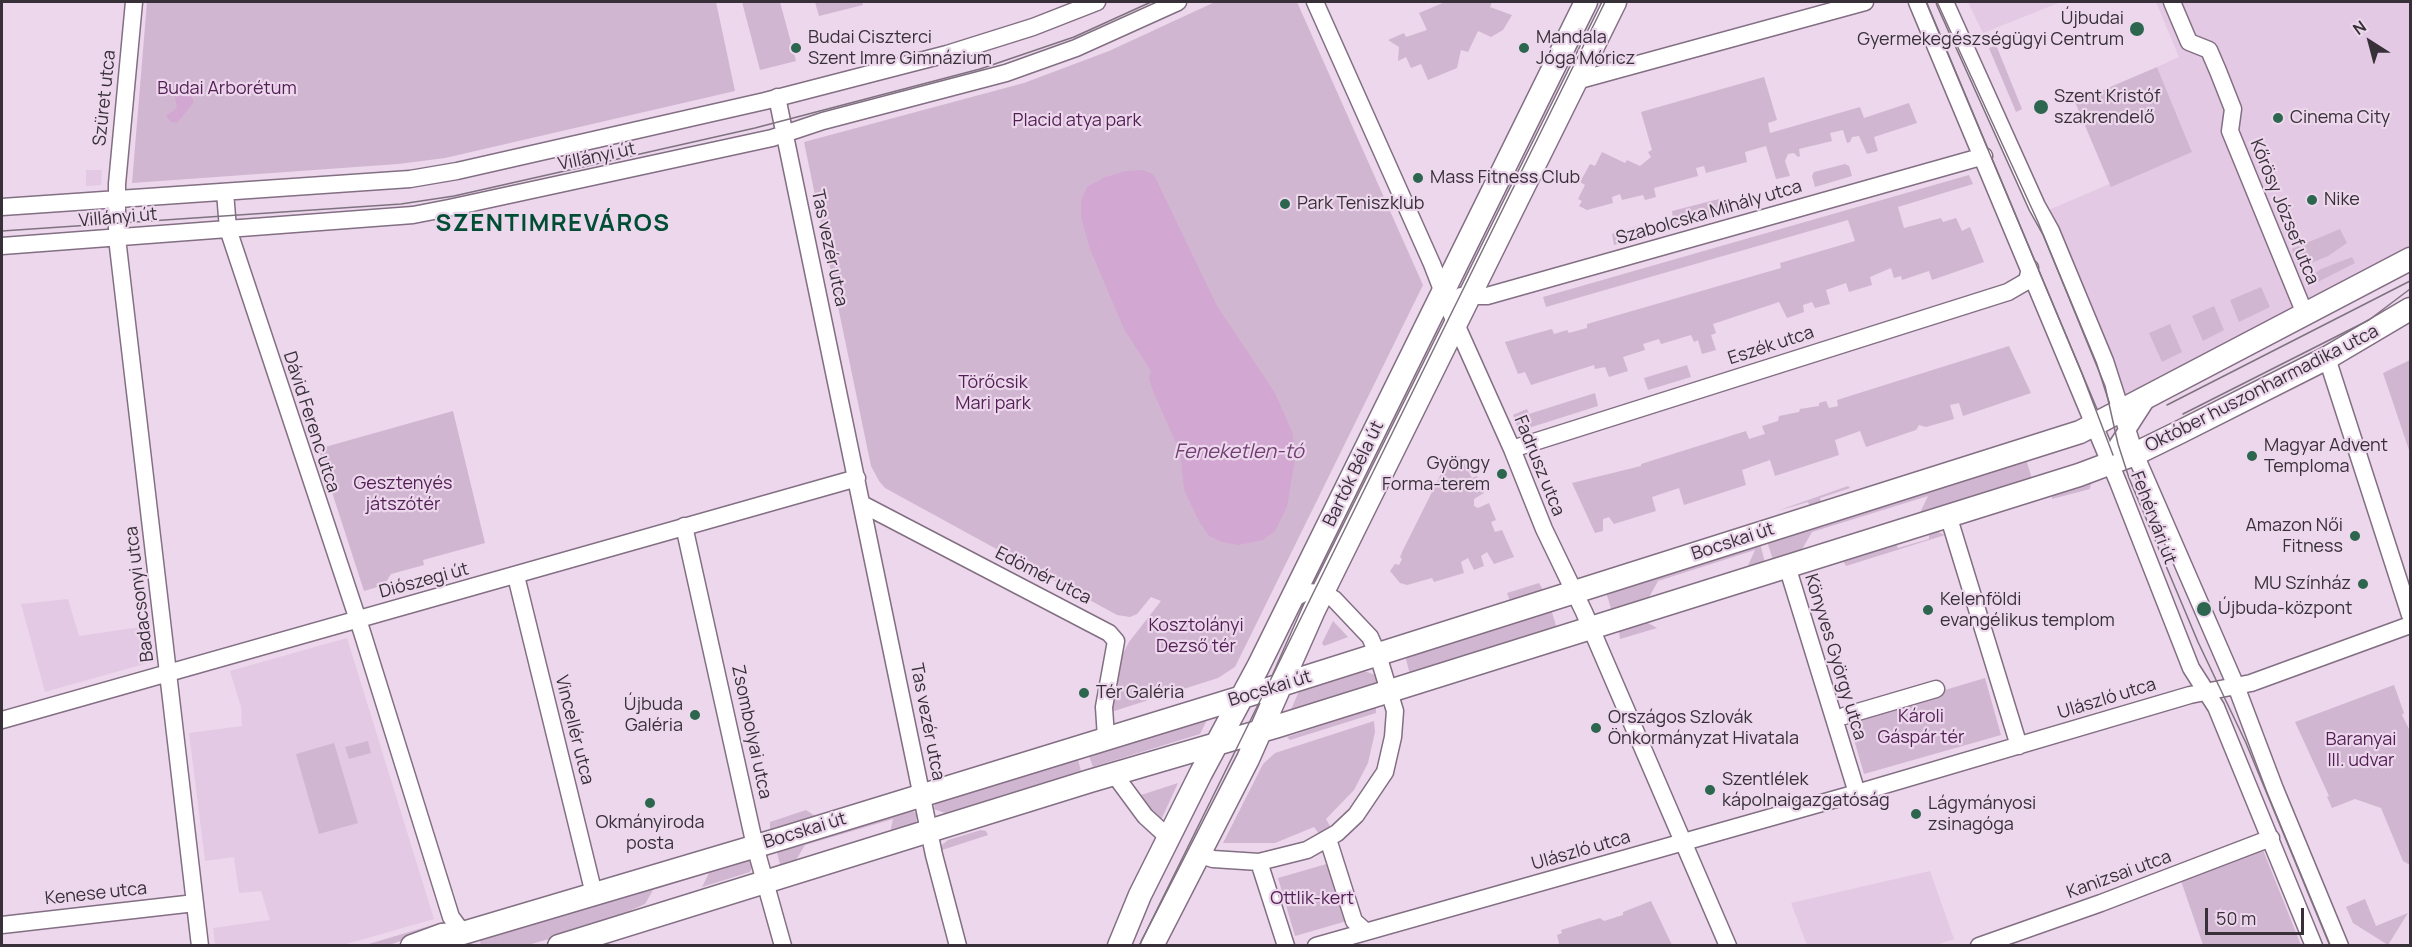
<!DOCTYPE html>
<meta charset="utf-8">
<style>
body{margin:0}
#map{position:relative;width:2412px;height:947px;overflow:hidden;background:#ecd7ec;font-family:Manrope,sans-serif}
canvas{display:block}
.frame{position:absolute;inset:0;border:3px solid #383038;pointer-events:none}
.north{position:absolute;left:2340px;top:12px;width:60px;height:60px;-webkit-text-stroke:4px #ecd7ec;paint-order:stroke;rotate:324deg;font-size:16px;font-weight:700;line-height:24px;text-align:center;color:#383038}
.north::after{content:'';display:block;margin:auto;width:21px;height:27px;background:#383038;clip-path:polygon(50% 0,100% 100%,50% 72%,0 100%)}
.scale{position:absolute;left:2205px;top:908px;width:99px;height:27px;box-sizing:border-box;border:3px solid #383038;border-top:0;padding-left:8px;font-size:18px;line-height:21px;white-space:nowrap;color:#383038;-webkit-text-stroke:4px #ecd7ec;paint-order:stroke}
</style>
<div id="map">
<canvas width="2412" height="947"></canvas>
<div class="frame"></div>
<div class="north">N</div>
<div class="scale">50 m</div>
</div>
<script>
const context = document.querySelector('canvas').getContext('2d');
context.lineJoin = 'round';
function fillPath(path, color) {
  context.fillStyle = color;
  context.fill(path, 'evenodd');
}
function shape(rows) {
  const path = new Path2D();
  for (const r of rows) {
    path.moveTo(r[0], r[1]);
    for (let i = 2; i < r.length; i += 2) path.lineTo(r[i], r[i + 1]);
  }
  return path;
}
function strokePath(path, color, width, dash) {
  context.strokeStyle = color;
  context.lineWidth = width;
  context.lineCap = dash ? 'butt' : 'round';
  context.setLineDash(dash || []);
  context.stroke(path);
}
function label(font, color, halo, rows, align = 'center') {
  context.font = font + ' Manrope,sans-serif';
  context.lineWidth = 4.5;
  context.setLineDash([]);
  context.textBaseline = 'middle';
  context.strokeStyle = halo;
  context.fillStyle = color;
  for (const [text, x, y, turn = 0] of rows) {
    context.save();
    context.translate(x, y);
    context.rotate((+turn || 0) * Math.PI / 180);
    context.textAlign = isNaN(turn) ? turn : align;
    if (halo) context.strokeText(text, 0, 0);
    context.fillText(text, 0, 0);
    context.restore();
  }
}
fillPath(shape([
 [1968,2,2061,2,1983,33],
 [2156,2,2410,2,2410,271,2122,420,2037,215,2191,149,2157,67,2179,57],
 [86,170,102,170,101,185,86,186],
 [68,599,79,636,147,626,151,662,45,692,21,604],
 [347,638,434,919,343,945,215,945,213,928,270,920,261,891,239,893,234,857,205,861,189,733,242,726,241,707,230,671],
 [1930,871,1954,939,1936,945,1807,945,1791,903]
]), '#e4c9e4');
fillPath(shape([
 [147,2,716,2,735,91,445,158,398,164,132,183],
 [742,2,780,2,796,61,760,70],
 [815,2,862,2,863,5,819,16],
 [1215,2,1297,2,1423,285,1235,667,1218,678,1111,712,1119,661,1129,642,1161,601,1151,597,1137,614,1130,617,1117,615,885,488,879,481,871,466,804,142,1024,83,1109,51],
 [1445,2,1492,2,1490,7,1512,15,1503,30,1491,37,1478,31,1468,52,1461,50,1457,68,1428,80,1421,64,1411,68,1406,57,1398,61,1399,47,1388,40,1404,33,1406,37,1427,30,1419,13],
 [1996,45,2022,109,2016,112,1989,48],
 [2157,67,2192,152,2111,187,2075,102],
 [1764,77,1777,120,1768,123,1770,133,1860,107,1864,118,1909,103,1917,123,1874,137,1878,151,1867,154,1859,136,1852,137,1850,142,1847,143,1843,130,1830,133,1832,141,1799,149,1800,156,1798,157,1794,153,1788,154,1785,161,1790,176,1776,179,1766,146,1745,152,1747,162,1706,173,1704,166,1696,168,1698,176,1654,188,1656,197,1645,200,1643,195,1622,200,1620,194,1612,197,1613,203,1587,210,1579,206,1582,201,1578,199,1585,185,1580,182,1590,164,1595,166,1602,152,1625,163,1627,160,1640,166,1651,157,1648,152,1652,150,1641,112],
 [1845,164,1849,166,1852,176,1815,187,1812,176,1814,172],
 [1969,175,1973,184,1898,207,1904,228,1941,218,1943,222,1956,218,1962,231,1970,227,1984,262,1932,280,1929,271,1902,280,1901,276,1894,278,1891,268,1870,277,1872,285,1849,292,1846,283,1826,290,1830,304,1815,308,1812,302,1803,305,1804,312,1787,318,1779,302,1713,324,1716,333,1711,335,1716,350,1702,354,1698,340,1694,342,1691,335,1661,344,1659,339,1643,344,1645,350,1623,357,1628,371,1609,377,1605,367,1595,369,1594,365,1531,385,1525,372,1518,374,1505,342,1552,329,1554,334,1567,330,1569,333,1587,328,1587,324,1781,268,1780,263,1855,241,1848,220,1546,307,1543,297],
 [1719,199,1726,214,1674,227,1672,211],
 [1641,225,1644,236,1614,245,1612,234],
 [2340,229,2347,243,2328,256,2299,268,2292,249],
 [2352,257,2355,263,2308,287,2305,281,2321,269],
 [2261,287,2270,307,2239,322,2230,300],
 [2214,306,2224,330,2203,341,2192,316],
 [2170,324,2182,352,2162,362,2149,333],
 [2009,346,2031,393,1963,416,1959,403,1950,405,1954,419,1926,427,1919,425,1916,430,1866,447,1860,431,1835,440,1839,455,1775,476,1770,460,1742,470,1746,485,1684,505,1679,488,1652,497,1656,511,1614,524,1609,517,1603,519,1603,531,1595,533,1572,483,1641,466,1641,464,1746,431,1749,439,1765,434,1762,426,1778,421,1779,416,1799,412,1800,409,1819,406,1819,403,1826,401,1829,408,1838,406,1837,400],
 [2410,360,2410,453,2383,373],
 [1687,365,1691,377,1648,390,1644,378],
 [1595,393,1598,406,1519,431,1513,415,1527,409,1529,414],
 [453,411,485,543,423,560,424,565,391,574,384,585,364,591,318,449],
 [1460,456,1472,478,1477,476,1484,493,1474,499,1474,506,1478,508,1489,503,1496,520,1491,522,1495,532,1502,530,1514,557,1494,564,1487,552,1481,556,1484,566,1474,570,1468,558,1461,562,1464,573,1434,582,1432,578,1407,585,1400,583,1390,571,1395,564,1399,565,1402,559,1400,557,1403,550,1444,468,1452,458],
 [2026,459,2032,479,1919,515,1928,496,1812,532,1801,551,1773,560,1767,541],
 [2091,483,2090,489,2052,499,2052,495],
 [1848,486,1850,488,1820,498,1821,502,1810,506,1808,502,1777,511],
 [1936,531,1945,535,1846,566,1843,561,1896,544,1898,548,1929,539,1929,534],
 [1760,543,1765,563,1746,570,1755,550,1658,581,1647,601,1612,612,1606,592],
 [1539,583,1543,590,1510,601,1507,593],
 [1551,609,1557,629,1410,675,1405,655],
 [1333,621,1348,637,1324,646,1322,643],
 [1646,622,1657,628,1620,639,1619,631],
 [1362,670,1375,675,1380,684,1289,714,1300,689],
 [1985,678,2001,735,1864,774,1848,719],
 [2394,685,2404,713,2402,715,2410,731,2410,865,2403,861,2381,808,2355,799,2332,808,2327,797,2329,796,2295,722],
 [1376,707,1376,713,1290,740,1287,737],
 [1209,716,1200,734,1093,767,1088,753],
 [1374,721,1375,732,1368,763,1354,790,1326,819,1331,828,1320,835,1314,827,1275,843,1223,843,1263,764,1275,753],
 [368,741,371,753,349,759,345,747],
 [334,743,358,823,319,834,296,754],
 [1077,756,1081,771,945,813,934,809,935,801],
 [1178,783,1161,820,1149,811,1138,796],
 [909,808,917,814,916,826,890,833,893,819,805,845,793,865,781,868,776,849],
 [806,810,815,816,770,830,770,822],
 [981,830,986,831,988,835,942,850,942,845,948,840],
 [2263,850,2301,945,2203,945,2180,878],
 [749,860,752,866,750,872,702,887,709,873,653,890,645,904,597,925,528,945,481,945,479,938],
 [1330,863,1347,921,1295,936,1278,878],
 [2365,899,2376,926,2408,913,2388,945,2353,923,2346,907],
 [1651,901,1672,945,1552,945,1559,944,1557,935,1562,933,1561,930,1600,918,1604,921,1623,915,1623,912],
 [446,921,449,924,389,945,362,946]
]), '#d1b6d1');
fillPath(shape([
 [174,93,192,97,194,102,177,123,171,122,166,116,177,108],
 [1143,170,1154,175,1217,306,1275,393,1293,434,1295,459,1287,507,1275,531,1263,540,1238,545,1222,542,1209,536,1200,523,1184,490,1180,452,1153,391,1149,379,1151,371,1124,329,1090,249,1081,217,1081,201,1087,187,1103,178,1125,171]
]), '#d2a7d2');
const minor = shape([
 [134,2,117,184,117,238,200,946],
 [1315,2,1432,264,1451,313,1512,449,1544,529,1584,612,1728,946],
 [1917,2,2118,482,2191,668,2216,707,2314,946],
 [1945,2,2037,206,2051,231,2105,361,2135,454,2236,686,2275,789,2340,946],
 [2172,2,2189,42,2209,50,2218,71,2233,109,2230,131,2305,314],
 [1576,81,1865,2],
 [777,97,934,855,958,946],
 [225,192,228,229,362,632,451,917,463,933],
 [2,207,410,179,457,171,765,101,947,54,1033,27,1097,2],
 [2,246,413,215,449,208,772,138,823,121,1006,73,1076,48,1178,2],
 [1461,296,1487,296,1984,156],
 [2327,358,2410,615],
 [1512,449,2008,292,2027,281,2030,268],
 [2110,463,2118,444,2149,396],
 [862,504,1109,633,1116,641,1104,707,1106,738],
 [1948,515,2019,746],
 [684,526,755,846,783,946],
 [1787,566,1857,793],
 [516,576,594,894],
 [1844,716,1936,689],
 [2,720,857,478],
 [1114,774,1145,816,1169,838],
 [1328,839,1354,921,1363,929],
 [1200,855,1213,859,1259,862,1307,850,1337,833,1356,815,1385,772,1393,737,1395,711,1378,655,1370,637,1334,599,1323,593,1306,592,1292,599],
 [1259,862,1286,946],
 [2,925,195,903],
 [1316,946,1857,793,2190,695,2251,683,2410,625],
 [1979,946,2101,903,2271,838]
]);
const major = shape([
 [412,946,442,935,463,933,780,839,1265,690,2080,432,2410,259],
 [559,946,1090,781,1278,726,2079,475,2135,454,2180,432,2327,358,2410,309],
 [1119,946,1140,895,1201,773,1258,667,1586,2],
 [1152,946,1248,759,1314,610,1615,2]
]);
strokePath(minor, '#836f83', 19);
strokePath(major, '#836f83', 25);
strokePath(minor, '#fff', 16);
strokePath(major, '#fff', 22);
strokePath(shape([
 [1926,2,2081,371,2113,455],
 [1937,2,2038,222,2105,386,2118,444,2129,478,2198,642,2246,743,2330,946],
 [2,231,401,204,454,196,755,128,980,69,1074,37,1151,2],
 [2167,405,2410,281],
 [2183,414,2369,320,2410,289],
 [1139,946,1605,2]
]), '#7f727f', 1.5);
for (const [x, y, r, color] of [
 [2137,29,8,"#2d664e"],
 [796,48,6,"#2d664e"],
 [1524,48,6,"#2d664e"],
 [2041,107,8,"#2d664e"],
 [2278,118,6,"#2d664e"],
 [1418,178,6,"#2d664e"],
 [2312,200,6,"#2d664e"],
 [1285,204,6,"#2d664e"],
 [2252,456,6,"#2d664e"],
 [1502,474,6,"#2d664e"],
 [2355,536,6,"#2d664e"],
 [2363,584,6,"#2d664e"],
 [2204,609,8,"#2d664e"],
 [1928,610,6,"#2d664e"],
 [1084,693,6,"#2d664e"],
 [695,715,6,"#2d664e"],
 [1596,728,6,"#2d664e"],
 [1710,790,6,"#2d664e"],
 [650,803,6,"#2d664e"],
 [1916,814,6,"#2d664e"]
]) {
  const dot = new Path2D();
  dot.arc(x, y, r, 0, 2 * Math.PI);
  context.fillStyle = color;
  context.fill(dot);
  strokePath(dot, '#ecd7ec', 2);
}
label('18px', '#383038', '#ecd7ec', [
 ["Újbudai",2124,19,"right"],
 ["Gyermekegészségügyi Centrum",2124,40,"right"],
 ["Budai Ciszterci",808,38],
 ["Szent Imre Gimnázium",808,59],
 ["Mandala",1536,38],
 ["Jóga Móricz",1536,59],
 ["Szent Kristóf",2054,97],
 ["szakrendelő",2054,118],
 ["Cinema City",2290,118],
 ["Mass Fitness Club",1430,178],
 ["Nike",2324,200],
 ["Park Teniszklub",1297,204],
 ["Magyar Advent",2264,446],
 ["Temploma",2264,467],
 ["Gyöngy",1490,464,"right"],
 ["Forma-terem",1490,485,"right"],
 ["Amazon Női",2343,526,"right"],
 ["Fitness",2343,547,"right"],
 ["MU Színház",2351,584,"right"],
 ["Kelenföldi",1940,600],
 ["evangélikus templom",1940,621],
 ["Újbuda-központ",2218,609],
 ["Tér Galéria",1096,693],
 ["Újbuda",683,705,"right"],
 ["Galéria",683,726,"right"],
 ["Országos Szlovák",1608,718],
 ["Önkormányzat Hivatala",1608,739],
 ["Szentlélek",1722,780],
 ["kápolnaigazgatóság",1722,801],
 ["Lágymányosi",1928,804],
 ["zsinagóga",1928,825],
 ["Okmányiroda",650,823,"center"],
 ["posta",650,844,"center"]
], 'left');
label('18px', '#521f54', '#ecd7ec', [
 ["Budai Arborétum",227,89],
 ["Placid atya park",1077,121],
 ["Törőcsik",993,383],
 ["Mari park",993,404],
 ["Gesztenyés",403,484],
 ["játszótér",403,505],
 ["Kosztolányi",1196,626],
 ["Dezső tér",1196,647],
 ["Károli",1921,717],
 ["Gáspár tér",1921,738],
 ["Baranyai",2361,740],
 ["III. udvar",2361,761],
 ["Ottlik-kert",1312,899]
]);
label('18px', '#383038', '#ecd7ec', [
 ["Szüret utca",105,98,-84],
 ["Villányi út",597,157,-12],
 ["Kőrösy József utca",2284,212,68],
 ["Szabolcska Mihály utca",1709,213,-16],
 ["Villányi út",118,218,-5],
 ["Tas vezér utca",829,248,78],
 ["Eszék utca",1771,346,-18],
 ["Október huszonharmadika utca",2262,389,-27],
 ["Dávid Ferenc utca",311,422,72],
 ["Fadrusz utca",1539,466,68],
 ["Bartók Béla út",1354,474,-64],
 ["Fehérvári út",2153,518,69],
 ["Bocskai út",1733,542,-18],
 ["Edömér utca",1043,576,27],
 ["Diószegi út",424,581,-15],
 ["Badacsonyi utca",140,594,-97],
 ["Könyves György utca",1835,657,73],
 ["Bocskai út",1270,689,-17],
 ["Ulászló utca",2107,699,-17],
 ["Tas vezér utca",927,722,79],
 ["Vincellér utca",574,730,76],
 ["Zsombolyai utca",751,732,78],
 ["Bocskai út",805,831,-17],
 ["Ulászló utca",1581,851,-16],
 ["Kanizsai utca",2119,875,-20],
 ["Kenese utca",96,894,-6]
]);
label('italic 20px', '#723e74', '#ecd7ec', [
 ["Feneketlen-tó",1239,452]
]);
context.letterSpacing = '1.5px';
label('bold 24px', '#014e35', '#ecd7ec', [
 ["SZENTIMREVÁROS",553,224]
]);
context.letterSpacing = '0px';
</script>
